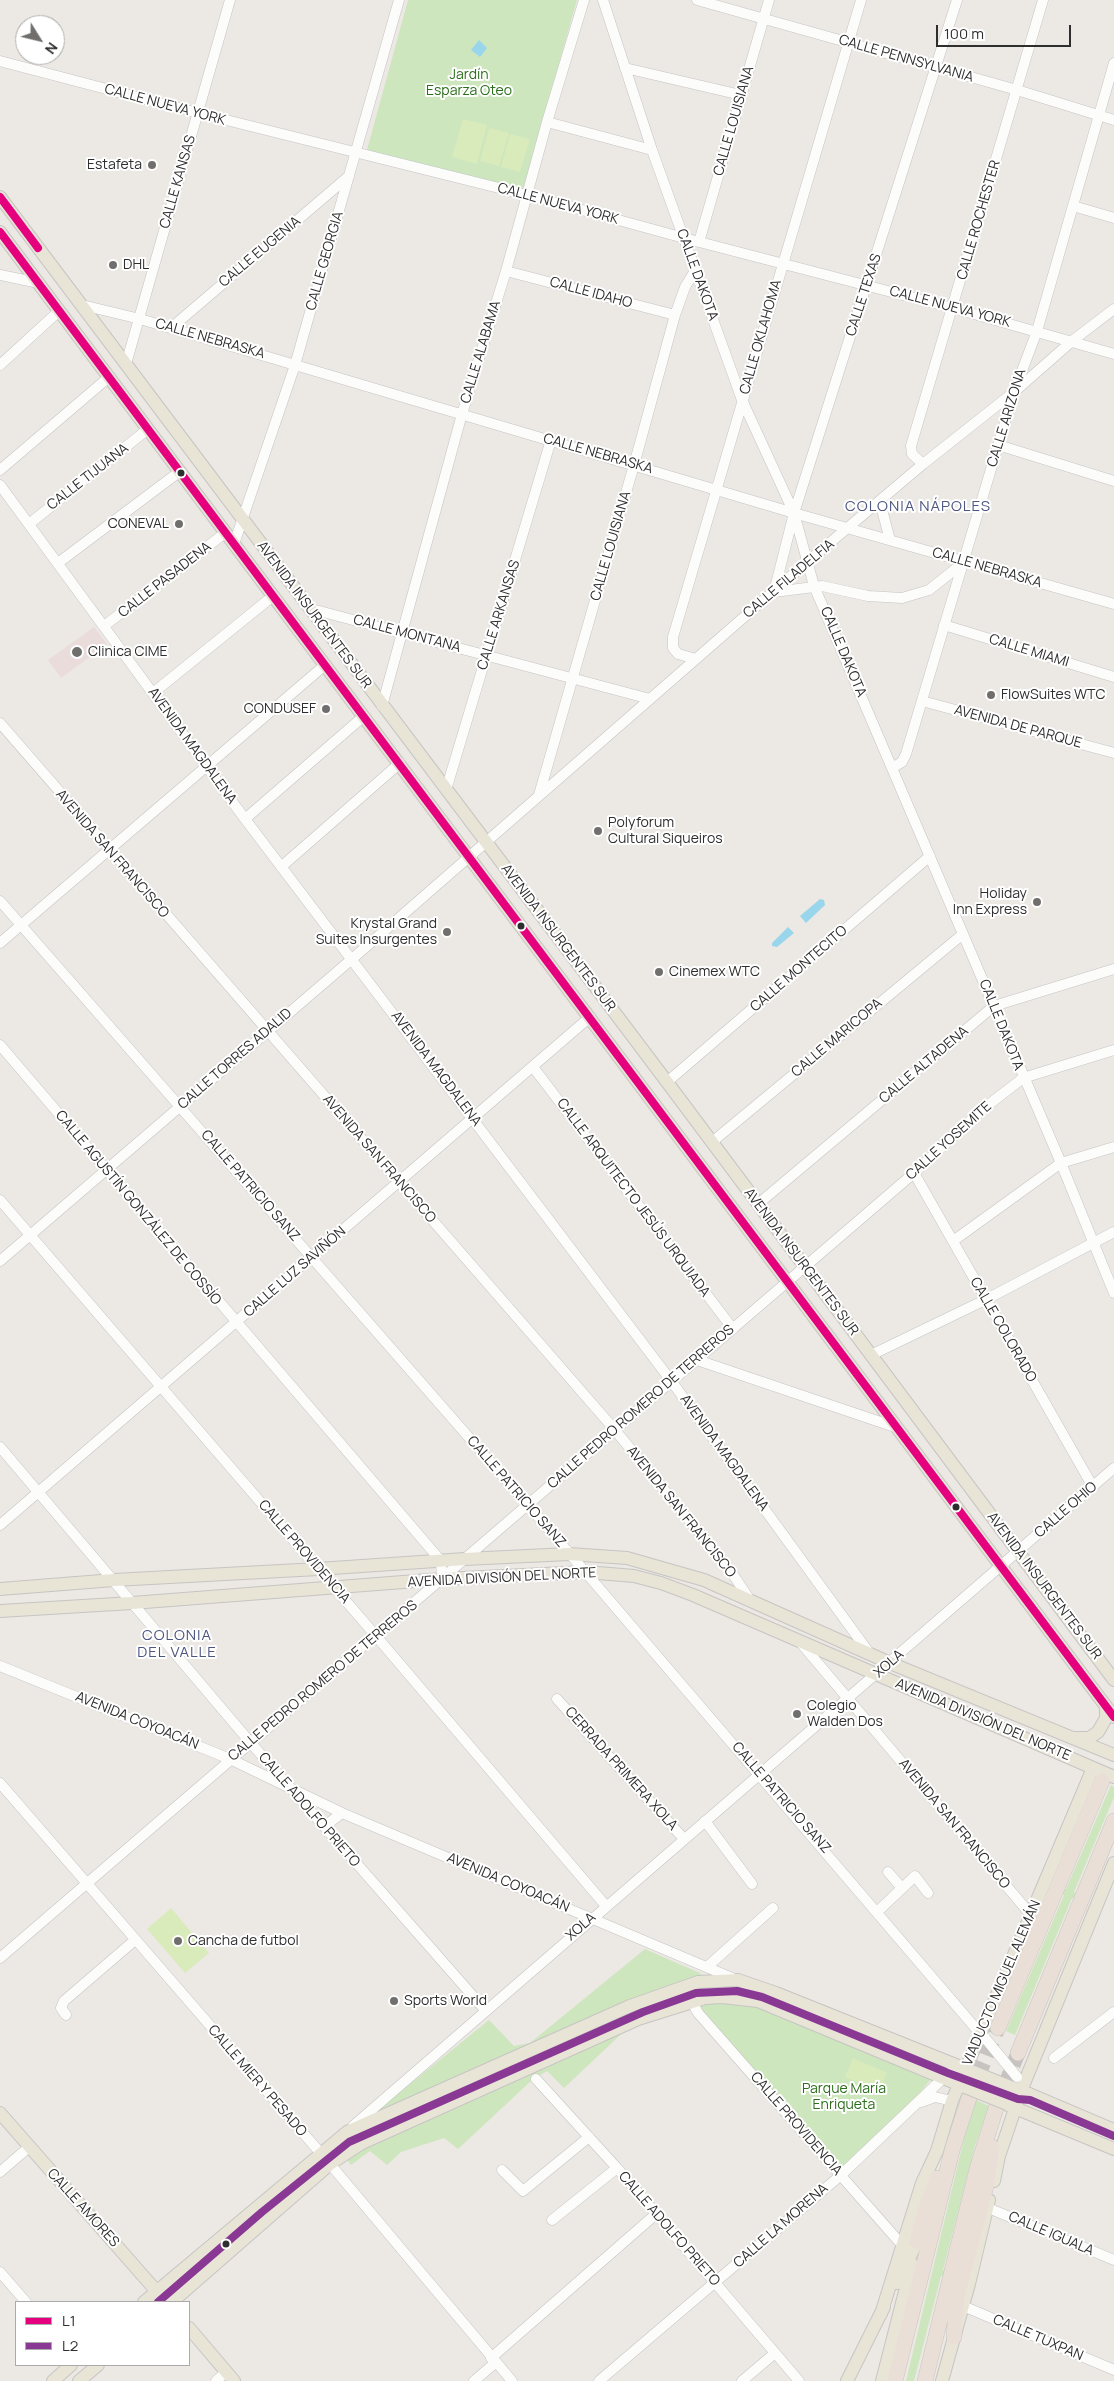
<!DOCTYPE html>
<meta charset="utf-8">
<style>
body{margin:0}
#map{position:relative;width:1114px;height:2381px;overflow:hidden;background:#ece8e4;font-family:Manrope,sans-serif}
canvas{display:block}
.legend{position:absolute;left:15px;top:2301px;width:175px;height:65px;box-sizing:border-box;background:#fff;border:1px solid #ababab;margin:0;padding:6px 9px;list-style:none;font-size:15px;color:#2e2e2e}
.legend li{display:flex;align-items:center;gap:10px;height:25px}
.legend b{width:25px;border:1px solid #ababab}
.north{position:absolute;left:15px;top:15px;width:50px;height:50px;box-sizing:border-box;background:#fff;border:1px solid #ababab;border-radius:50%;rotate:126deg;font-size:14px;font-weight:700;line-height:20px;text-align:center;color:#2e2e2e}
.north::after{content:'';display:block;margin:auto;width:18px;height:22px;background:#706f6e;clip-path:polygon(50% 0,100% 100%,50% 72%,0 100%)}
.scale{position:absolute;left:936px;top:25px;width:135px;height:22px;box-sizing:border-box;border:2px solid #2e2e2e;border-top:0;padding-left:6px;font-size:15px;line-height:18px;white-space:nowrap;color:#2e2e2e;-webkit-text-stroke:4px #fff;paint-order:stroke}
</style>
<div id="map">
<canvas width="1114" height="2381"></canvas>
<ul class="legend">
<li><b style="height:6px;background:#e5007d"></b>L1</li>
<li><b style="height:6px;background:#893894"></b>L2</li>
</ul>
<div class="north">N</div>
<div class="scale">100 m</div>
</div>
<script>
const ctx = document.querySelector('canvas').getContext('2d');
ctx.lineJoin = 'round';
function paint(path, color) {
  ctx.fillStyle = color;
  ctx.fill(path, 'evenodd');
}
function poly(rows) {
  const path = new Path2D();
  for (const r of rows) {
    path.moveTo(r[0], r[1]);
    for (let i = 2; i < r.length; i += 2) path.lineTo(r[i], r[i + 1]);
  }
  return path;
}
function stroke(path, color, width, dash) {
  ctx.strokeStyle = color;
  ctx.lineWidth = width;
  ctx.lineCap = dash ? 'butt' : 'round';
  ctx.setLineDash(dash || []);
  ctx.stroke(path);
}
function write(font, color, halo, rows, align = 'center') {
  ctx.font = font + ' Manrope,sans-serif';
  ctx.lineWidth = 4;
  ctx.setLineDash([]);
  ctx.textBaseline = 'middle';
  ctx.strokeStyle = halo;
  ctx.fillStyle = color;
  for (const [text, x, y, turn = 0] of rows) {
    ctx.save();
    ctx.translate(x, y);
    ctx.rotate((+turn || 0) * Math.PI / 180);
    ctx.textAlign = isNaN(turn) ? turn : align;
    if (halo) ctx.strokeText(text, 0, 0);
    ctx.fillText(text, 0, 0);
    ctx.restore();
  }
}
paint(poly([
 [94,627,107,644,61,678,48,660]
]), '#e9dcdb');
paint(poly([
 [408,0,577,0,522,194,367,150],
 [1111,1785,1114,1787,1114,1797,1074,1892,1076,1894,1074,1898,1072,1898,1015,2035,1006,2031,1064,1895,1062,1893,1064,1889,1066,1889],
 [645,1949,702,1974,513,2053,368,2118,489,2020,514,2046,530,2043],
 [716,2002,767,2008,931,2079,915,2099,841,2172,697,2005],
 [634,2022,564,2088,547,2071,531,2081,458,2149,444,2138,401,2152,387,2165,370,2151,351,2165,345,2157],
 [976,2100,989,2106,975,2146,943,2270,944,2271,943,2276,941,2276,914,2381,906,2381,967,2126]
]), '#cee6be');
paint(poly([
 [463,119,487,125,477,164,452,157],
 [489,128,509,133,499,166,480,161],
 [510,134,530,139,520,172,501,167],
 [171,1908,209,1953,185,1973,147,1929],
 [853,2058,887,2073,879,2091,845,2077]
]), '#d9eabb');
paint(poly([
 [479,40,487,48,480,57,471,50],
 [820,899,824,900,825,905,806,923,800,916],
 [788,927,794,933,777,947,772,946,772,943]
]), '#99d6ec');
stroke(poly([
 [1102,1781,1114,1750],
 [969,2098,998,2028],
 [996,2108,1018,2053]
]), '#c6c3c0', 15, [15, 8]);
const minor = poly([
 [603,0,652,150,742,400,794,513,814,586,1061,1163,1114,1293],
 [697,0,1017,90,1114,120],
 [0,61,198,113,527,195,684,238,953,308,1114,354],
 [625,68,741,95],
 [547,122,652,150],
 [1073,206,1114,218],
 [699,242,769,0],
 [506,271,675,315],
 [0,275,39,283],
 [82,305,140,319,794,513,1114,604],
 [171,328,349,176],
 [126,364,230,0],
 [0,365,59,311],
 [998,445,1114,481],
 [923,464,912,454,911,446,1043,0],
 [0,470,109,377],
 [0,485,245,819,672,1382,870,1654],
 [880,502,890,540],
 [29,524,148,429],
 [234,544,295,365,399,0],
 [58,563,179,472],
 [774,592,794,513,957,0],
 [774,592,822,586,868,596,902,598,929,590,963,563],
 [308,608,650,699],
 [944,625,1114,677],
 [104,626,225,533],
 [696,659,678,654,673,648,673,637,861,0],
 [153,693,273,596],
 [922,701,1114,753],
 [382,706,462,414,506,271,547,122,584,0],
 [0,723,615,1430,730,1570,750,1600],
 [892,768,902,762,906,754,1014,392,1037,331,1114,63],
 [446,790,551,440],
 [539,795,634,465,675,315,685,287,696,269],
 [245,819,364,716],
 [281,867,400,763],
 [0,901,528,1505,984,2038],
 [0,943,325,665],
 [0,1045,441,1561,442,1579],
 [533,1067,733,1329],
 [667,1082,930,856],
 [712,1142,963,934],
 [914,1173,1093,1487],
 [0,1200,376,1636,606,1906],
 [758,1204,994,1006,1114,969],
 [953,1241,1061,1163,1114,1147],
 [0,1261,352,959,806,563,923,464,1014,392,1072,341,1114,309],
 [871,1355,985,1300,1114,1232],
 [697,1360,898,1428],
 [0,1447,250,1742,486,2011],
 [0,1525,590,1017],
 [800,1642,1031,1915],
 [0,1666,230,1759,342,1813,737,1980],
 [557,1699,684,1839],
 [0,1783,330,2164,512,2381],
 [705,1821,752,1884],
 [328,1832,330,1822,342,1813],
 [888,1872,902,1888],
 [878,1911,915,1876,928,1893],
 [0,1958,914,1173,983,1109,1023,1078,1114,1050],
 [708,1966,773,1908],
 [692,2002,698,2013,902,2245],
 [66,2015,61,2008,64,2001,135,1940],
 [1054,2058,1114,2012],
 [536,2079,617,2168,799,2381],
 [921,2102,935,2097,952,2101],
 [353,2126,1114,1468],
 [502,2170,523,2191,589,2137],
 [0,2172,29,2147],
 [988,2208,1114,2260],
 [552,2220,617,2168],
 [0,2272,26,2302],
 [963,2306,1114,2370],
 [491,2358,656,2214],
 [216,2381,226,2372],
 [474,2381,495,2363],
 [599,2381,841,2175,957,2065],
 [742,2381,775,2353]
]);
const major = poly([
 [0,197,667,1082,1114,1680],
 [0,232,1114,1717],
 [0,1589,114,1580,318,1569,465,1559,569,1554,627,1558,704,1580,890,1663,1114,1755],
 [0,1611,132,1603,442,1579,586,1572,634,1576,661,1583,693,1595,1114,1777],
 [1075,1738,1089,1738,1098,1732,1106,1718,1106,1707],
 [1015,2088,1114,2130],
 [1008,2105,1114,2149],
 [0,2113,166,2302],
 [994,2181,999,2156,1021,2091,1114,1863],
 [897,2283,917,2242],
 [144,2302,347,2132,630,2006,698,1982,738,1980,776,1993,971,2071],
 [172,2302,330,2164,362,2143,638,2019,705,1998,722,1997,758,2001,965,2087],
 [881,2314,922,2183,937,2151,952,2101,1093,1768],
 [189,2328,234,2381],
 [53,2381,71,2365],
 [79,2381,98,2365],
 [847,2381,884,2307],
 [882,2381,912,2264],
 [942,2381,969,2284,989,2200]
]);
const highway = poly([
 [998,2028,1102,1781],
 [1018,2053,1114,1821],
 [917,2242,927,2205,937,2178],
 [954,2337,957,2296,987,2182,992,2147],
 [895,2381,953,2147,969,2098],
 [925,2381,977,2169,996,2108]
]);
stroke(minor, '#c5c4c5', 11);
stroke(major, '#c6c5c4', 14);
stroke(highway, '#c6c5c4', 16);
stroke(minor, '#fcfcfb', 10);
stroke(major, '#e8e4d6', 12);
stroke(highway, '#eadfd6', 15);
const minorBridge = poly([
 [985,2038,1017,2077]
]);
const majorBridge = poly([
 [971,2071,1013,2088],
 [965,2087,1007,2104]
]);
stroke(minorBridge, '#c5c4c5', 11, []);
stroke(majorBridge, '#c6c5c4', 14, []);
stroke(minorBridge, '#fcfcfb', 10);
stroke(majorBridge, '#e8e4d6', 12);
stroke(poly([
 [0,197,38,248],
 [0,232,1114,1717]
]), '#e5007d', 8);
stroke(poly([
 [158,2302,262,2212,349,2142,643,2012,696,1993,737,1991,762,1997,948,2073,1018,2099,1030,2100,1114,2136]
]), '#893894', 8);
for (const [x, y, r, color] of [
 [152,165,5,"#706f6e"],
 [113,265,5,"#706f6e"],
 [181,473,4.5,"#2e2e2e"],
 [179,524,5,"#706f6e"],
 [77,652,6,"#706f6e"],
 [991,695,5,"#706f6e"],
 [326,709,5,"#706f6e"],
 [598,831,5,"#706f6e"],
 [1037,902,5,"#706f6e"],
 [521,926,4.5,"#2e2e2e"],
 [447,932,5,"#706f6e"],
 [659,972,5,"#706f6e"],
 [956,1507,4.5,"#2e2e2e"],
 [797,1714,5,"#706f6e"],
 [178,1941,5,"#706f6e"],
 [394,2001,5,"#706f6e"],
 [226,2244,4.5,"#2e2e2e"]
]) {
  const dot = new Path2D();
  dot.arc(x, y, r, 0, 2 * Math.PI);
  ctx.fillStyle = color;
  ctx.fill(dot);
  stroke(dot, '#fff', 2);
}
write('14px', '#2e2e2e', '#fff', [
 ["CALLE PENNSYLVANIA",906,59,16],
 ["CALLE NUEVA YORK",165,105,15],
 ["CALLE LOUISIANA",734,121,-74],
 ["CALLE KANSAS",178,182,-74],
 ["CALLE NUEVA YORK",558,204,15],
 ["CALLE ROCHESTER",979,220,-74],
 ["CALLE EUGENIA",260,252,-40],
 ["CALLE GEORGIA",325,261,-74],
 ["CALLE DAKOTA",697,275,70],
 ["CALLE IDAHO",591,293,15],
 ["CALLE TEXAS",864,295,-72],
 ["CALLE NUEVA YORK",950,307,15],
 ["CALLE OKLAHOMA",761,337,-74],
 ["CALLE NEBRASKA",210,339,16],
 ["CALLE ALABAMA",481,352,-73],
 ["CALLE ARIZONA",1007,418,-73],
 ["CALLE NEBRASKA",598,454,16],
 ["CALLE TIJUANA",88,477,-38],
 ["CALLE LOUISIANA",611,546,-74],
 ["CALLE NEBRASKA",987,568,16],
 ["CALLE FILADELFIA",789,579,-40],
 ["CALLE PASADENA",165,580,-38],
 ["AVENIDA INSURGENTES SUR",314,615,53],
 ["CALLE ARKANSAS",499,615,-73],
 ["CALLE MONTANA",407,634,15],
 ["CALLE MIAMI",1029,651,17],
 ["CALLE DAKOTA",843,652,67],
 ["AVENIDA DE PARQUE",1018,727,15],
 ["AVENIDA MAGDALENA",192,746,54],
 ["AVENIDA SAN FRANCISCO",112,854,49],
 ["AVENIDA INSURGENTES SUR",558,938,53],
 ["CALLE MONTECITO",799,969,-41],
 ["CALLE DAKOTA",1001,1025,68],
 ["CALLE MARICOPA",837,1038,-40],
 ["CALLE TORRES ADALID",235,1059,-41],
 ["CALLE ALTADENA",924,1065,-40],
 ["AVENIDA MAGDALENA",436,1069,53],
 ["CALLE YOSEMITE",949,1141,-42],
 ["AVENIDA SAN FRANCISCO",379,1159,49],
 ["CALLE PATRICIO SANZ",250,1186,49],
 ["CALLE ARQUITECTO JESÚS URQUIADA",633,1198,53],
 ["CALLE AGUSTÍN GONZÁLEZ DE COSSÍO",138,1208,50],
 ["AVENIDA INSURGENTES SUR",801,1262,53],
 ["CALLE LUZ SAVIÑÓN",295,1272,-41],
 ["CALLE COLORADO",1003,1330,60],
 ["CALLE PEDRO ROMERO DE TERREROS",641,1407,-41],
 ["AVENIDA MAGDALENA",724,1453,54],
 ["CALLE PATRICIO SANZ",516,1492,49],
 ["CALLE OHIO",1066,1510,-41],
 ["AVENIDA SAN FRANCISCO",681,1512,51],
 ["CALLE PROVIDENCIA",304,1552,49],
 ["AVENIDA DIVISIÓN DEL NORTE",502,1578,-3],
 ["AVENIDA INSURGENTES SUR",1044,1586,53],
 ["XOLA",889,1664,-41],
 ["CALLE PEDRO ROMERO DE TERREROS",323,1681,-40],
 ["AVENIDA DIVISIÓN DEL NORTE",983,1720,23],
 ["AVENIDA COYOACÁN",137,1721,22],
 ["CERRADA PRIMERA XOLA",621,1769,48],
 ["CALLE PATRICIO SANZ",781,1798,49],
 ["CALLE ADOLFO PRIETO",309,1810,49],
 ["AVENIDA SAN FRANCISCO",954,1824,50],
 ["AVENIDA COYOACÁN",508,1883,23],
 ["XOLA",581,1927,-41],
 ["VIADUCTO MIGUEL ALEMÁN",1002,1983,-67],
 ["CALLE MIER Y PESADO",257,2081,49],
 ["CALLE PROVIDENCIA",796,2124,49],
 ["CALLE AMORES",83,2208,48],
 ["CALLE LA MORENA",781,2226,-41],
 ["CALLE ADOLFO PRIETO",669,2229,49],
 ["CALLE IGUALA",1051,2234,23],
 ["CALLE TUXPAN",1038,2338,23]
]);
write('14px', '#2c6e1b', '#fff', [
 ["Jardín",469,75],
 ["Esparza Oteo",469,91],
 ["Parque María",844,2089],
 ["Enriqueta",844,2105]
]);
write('14px', '#2e2e2e', '#fff', [
 ["Estafeta",142,165,"right"],
 ["DHL",123,265],
 ["CONEVAL",169,524,"right"],
 ["Clinica CIME",88,652],
 ["FlowSuites WTC",1001,695],
 ["CONDUSEF",316,709,"right"],
 ["Polyforum",608,823],
 ["Cultural Siqueiros",608,839],
 ["Holiday",1027,894,"right"],
 ["Inn Express",1027,910,"right"],
 ["Krystal Grand",437,924,"right"],
 ["Suites Insurgentes",437,940,"right"],
 ["Cinemex WTC",669,972],
 ["Colegio",807,1706],
 ["Walden Dos",807,1722],
 ["Cancha de futbol",188,1941],
 ["Sports World",404,2001]
], 'left');
ctx.letterSpacing = '1px';
write('15px', '#4d5680', '#fff', [
 ["COLONIA NÁPOLES",918,507],
 ["COLONIA",177,1636],
 ["DEL VALLE",177,1653]
]);
ctx.letterSpacing = '0px';
</script>
